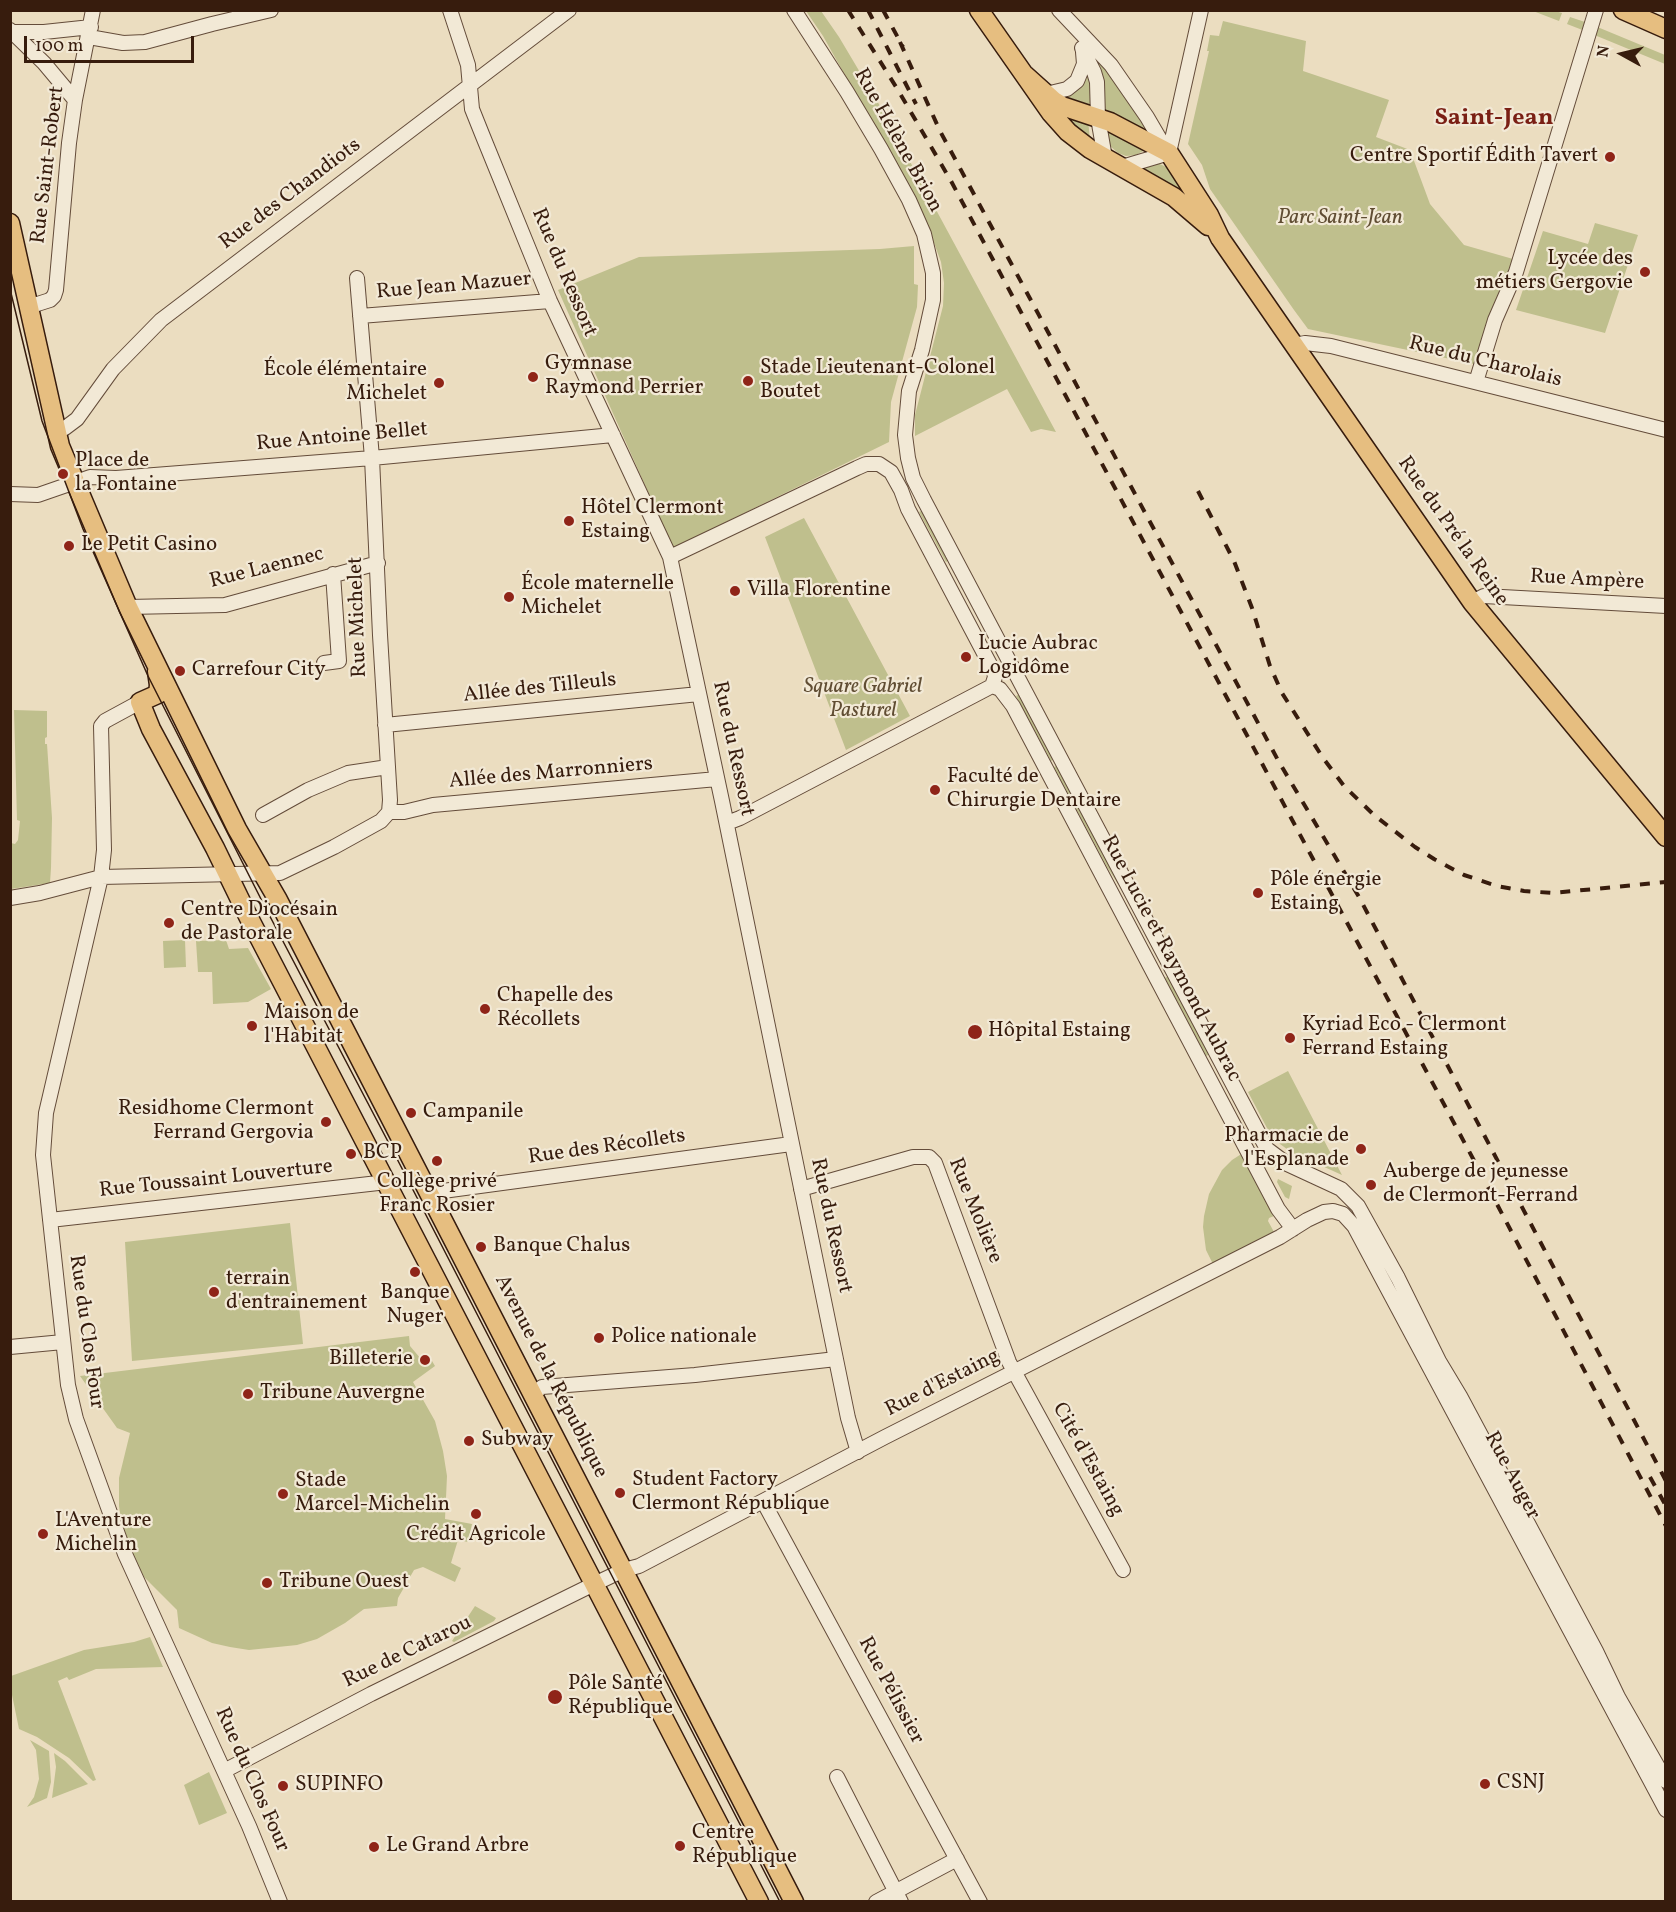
<!DOCTYPE html>
<meta charset="utf-8">
<style>
body{margin:0}
#map{position:relative;width:1676px;height:1912px;overflow:hidden;background:#ebddc0;font-family:Vollkorn,serif}
canvas{display:block}
.frame{position:absolute;inset:0;border:12px solid #371c0d;pointer-events:none}
.north{position:absolute;left:1592px;top:24px;width:60px;height:60px;-webkit-text-stroke:4px #f2e9d6;paint-order:stroke;rotate:278deg;font-size:16px;font-weight:700;line-height:24px;text-align:center;color:#371c0d}
.north::after{content:'';display:block;margin:auto;width:21px;height:27px;background:#371c0d;clip-path:polygon(50% 0,100% 100%,50% 72%,0 100%)}
.scale{position:absolute;left:24px;top:36px;width:170px;height:27px;box-sizing:border-box;border:3px solid #371c0d;border-top:0;padding-left:8px;font-size:18px;line-height:21px;white-space:nowrap;color:#371c0d;-webkit-text-stroke:4px #f2e9d6;paint-order:stroke}
</style>
<div id="map">
<canvas width="1676" height="1912"></canvas>
<div class="frame"></div>
<div class="north">N</div>
<div class="scale">100 m</div>
</div>
<script>
const ctx = document.querySelector('canvas').getContext('2d');
ctx.lineJoin = 'round';
function paint(path, color) {
  ctx.fillStyle = color;
  ctx.fill(path, 'evenodd');
}
function poly(rows) {
  const path = new Path2D();
  for (const r of rows) {
    path.moveTo(r[0], r[1]);
    for (let i = 2; i < r.length; i += 2) path.lineTo(r[i], r[i + 1]);
  }
  return path;
}
function stroke(path, color, width, dash) {
  ctx.strokeStyle = color;
  ctx.lineWidth = width;
  ctx.lineCap = dash ? 'butt' : 'round';
  ctx.setLineDash(dash || []);
  ctx.stroke(path);
}
function write(font, color, halo, rows, align = 'center') {
  ctx.font = font + ' Vollkorn,serif';
  ctx.lineWidth = 4.5;
  ctx.setLineDash([]);
  ctx.textBaseline = 'middle';
  ctx.strokeStyle = halo;
  ctx.fillStyle = color;
  for (const [text, x, y, turn = 0] of rows) {
    ctx.save();
    ctx.translate(x, y);
    ctx.rotate((+turn || 0) * Math.PI / 180);
    ctx.textAlign = isNaN(turn) ? turn : align;
    if (halo) ctx.strokeText(text, 0, 0);
    ctx.fillText(text, 0, 0);
    ctx.restore();
  }
}
paint(poly([
 [806,11,821,11,839,37,880,106,1056,432,1041,429,1031,432,1007,389,915,436,915,415,943,306,944,283,941,262,925,218,823,36],
 [1533,11,1555,11,1562,13,1559,21],
 [1570,17,1588,23,1585,31,1567,24],
 [1223,21,1306,41,1303,71,1389,100,1376,137,1410,150,1430,204,1464,245,1513,259,1490,315,1474,364,1308,329,1294,310,1210,189,1202,165,1188,144,1209,51,1207,51,1210,35,1219,36],
 [1595,26,1665,55,1665,64,1592,34],
 [1090,51,1111,71,1150,129,1150,136,1104,116],
 [1090,74,1094,106,1067,97,1082,85],
 [1057,111,1088,119,1090,141],
 [1104,126,1147,149,1136,155,1126,156,1118,153,1109,145],
 [1152,163,1160,164,1168,168,1179,179,1189,196,1184,200,1137,169],
 [1595,223,1638,235,1605,333,1516,310,1543,231,1588,244],
 [914,246,914,284,918,285,917,307,891,402,889,442,673,548,558,290,639,257,880,249],
 [923,510,949,560,946,562,919,512],
 [804,518,910,716,846,750,765,537],
 [1020,694,1054,759,1051,761,1016,696],
 [14,710,47,711,47,737,45,738,45,744,47,744,52,818,51,868,50,883,11,889,11,843,15,844,18,840,20,821,17,820],
 [1058,765,1120,883,1118,884,1107,867,1054,767],
 [185,940,186,967,164,968,163,941],
 [226,940,229,949,248,948,271,989,248,1002,213,1004,212,972,198,972,196,941],
 [1168,976,1210,1054,1206,1056,1165,978],
 [1288,1071,1342,1175,1291,1152,1280,1144,1267,1128,1248,1092],
 [1246,1151,1274,1216,1269,1218,1268,1221,1274,1232,1213,1264,1206,1250,1203,1227,1204,1216,1209,1194,1222,1170,1232,1160],
 [1278,1179,1292,1186,1289,1199,1285,1197,1277,1182],
 [290,1223,303,1344,132,1361,125,1242],
 [409,1336,410,1346,426,1365,432,1361,435,1366,413,1382,435,1421,443,1451,447,1476,445,1519,472,1524,468,1542,458,1540,451,1563,461,1568,455,1582,423,1567,414,1570,398,1598,397,1606,364,1609,345,1623,317,1639,297,1645,249,1650,230,1647,212,1643,179,1628,177,1610,144,1577,133,1557,122,1527,119,1506,119,1478,130,1433,117,1428,80,1376],
 [475,1606,496,1618,494,1621,454,1642,452,1641],
 [150,1637,163,1667,96,1669,69,1680,67,1677,58,1681,96,1780,93,1781,69,1758,37,1737,19,1729,11,1690,11,1676,84,1650,134,1642],
 [30,1740,49,1751,51,1782,47,1798,27,1807,34,1797,39,1779,36,1750],
 [54,1753,65,1761,88,1784,52,1798,56,1767],
 [209,1772,227,1813,199,1825,184,1785]
]), '#bfbf8d');
const minor = poly([
 [450,10,468,65,472,109,482,134,550,301,670,557,722,801,848,1418,858,1452],
 [794,10,847,92,881,149,909,200,924,234,933,273,933,300,922,350,909,391,905,435,908,458,913,478,924,500,1267,1149,1287,1164,1341,1189,1358,1206,1398,1278,1439,1361,1460,1396,1596,1651,1618,1697,1666,1781],
 [1059,10,1111,65,1147,117,1168,153],
 [10,30,44,63,75,100],
 [10,32,44,32,91,27],
 [89,37,123,43,145,42,212,24,271,10],
 [1082,48,1094,72,1097,82,1098,118,1105,158],
 [1046,94,1067,89,1077,81,1084,64,1083,52],
 [1169,153,1201,10],
 [1122,167,1169,153],
 [28,307,50,300,54,296,56,290,69,143,75,100,93,10],
 [360,316,550,301],
 [1294,345,1305,343,1331,346,1666,430],
 [1476,382,1495,320,1516,272,1596,10],
 [56,431,65,428,77,419,113,369,161,320,569,10],
 [10,494,38,495,90,477,116,478,372,458,613,435],
 [670,557,857,468,866,464,879,464,891,472,901,490,908,509,994,672,995,677,992,686],
 [1472,602,1484,596,1666,606],
 [128,607,225,605,378,563],
 [324,663,339,661,333,574],
 [992,686,1000,689,1013,706,1278,1209,1293,1229],
 [140,702,105,721,101,726,104,850,101,877,46,1113,43,1155,68,1385,76,1419,125,1554,249,1826,280,1902],
 [385,725,699,694],
 [389,812,404,812,433,805,717,779],
 [263,815,308,790,348,773,388,767],
 [727,823,740,818,992,686],
 [10,898,40,893,101,877,280,873,334,847,381,821,389,812,390,800,380,635,372,458,357,278],
 [801,1189,913,1157,929,1157,935,1163,1009,1362,1123,1570],
 [428,1193,791,1144],
 [50,1220,387,1182],
 [10,1347,63,1342],
 [533,1394,542,1387,695,1375,836,1359],
 [763,1501,980,1902],
 [224,1771,371,1694,590,1586,624,1570,639,1566,885,1437,1280,1237,1307,1220,1324,1212,1333,1211,1343,1214,1354,1226,1666,1810],
 [837,1777,901,1902],
 [876,1902,957,1859]
]);
const major = poly([
 [979,10,1051,113,1068,132,1090,149,1174,197,1208,226],
 [1623,10,1666,29],
 [1025,75,1054,101,1062,106,1110,122,1169,153,1209,215,1220,238,1472,602,1666,837],
 [10,223,60,446,128,607,237,829,278,900,794,1902],
 [157,671,159,685,158,694,140,702,151,729,215,848,248,916,759,1902]
]);
stroke(minor, '#644c3a', 16);
stroke(major, '#371c0d', 21);
stroke(minor, '#f2e9d6', 14);
stroke(major, '#e6be80', 18);
stroke(poly([
 [10,289,42,421,83,529,148,676,265,907,394,1153,780,1902]
]), '#371c0d', 1.5);
stroke(poly([
 [848,10,898,90,951,181,1478,1168,1666,1526],
 [868,10,916,104],
 [883,10,903,47],
 [900,42,940,131,1279,762,1359,897,1666,1481],
 [1198,491,1234,561,1252,608,1270,666,1282,693,1323,758,1344,786,1374,815,1415,847,1434,859,1464,875,1497,886,1524,891,1553,893,1666,882],
 [1650,1477,1666,1506]
]), '#371c0d', 4, [10, 10]);
for (const [x, y, r, color] of [
 [1610,157,6,"#8f2418"],
 [1645,272,6,"#8f2418"],
 [533,377,6,"#8f2418"],
 [748,381,6,"#8f2418"],
 [439,383,6,"#8f2418"],
 [63,474,6,"#8f2418"],
 [569,521,6,"#8f2418"],
 [69,546,6,"#8f2418"],
 [735,591,6,"#8f2418"],
 [509,597,6,"#8f2418"],
 [966,657,6,"#8f2418"],
 [180,671,6,"#8f2418"],
 [935,790,6,"#8f2418"],
 [1258,893,6,"#8f2418"],
 [169,923,6,"#8f2418"],
 [485,1009,6,"#8f2418"],
 [252,1026,6,"#8f2418"],
 [975,1032,8,"#8f2418"],
 [1290,1038,6,"#8f2418"],
 [411,1113,6,"#8f2418"],
 [326,1122,6,"#8f2418"],
 [1361,1149,6,"#8f2418"],
 [351,1154,6,"#8f2418"],
 [437,1161,6,"#8f2418"],
 [1371,1185,6,"#8f2418"],
 [481,1247,6,"#8f2418"],
 [415,1272,6,"#8f2418"],
 [214,1292,6,"#8f2418"],
 [599,1338,6,"#8f2418"],
 [425,1360,6,"#8f2418"],
 [248,1394,6,"#8f2418"],
 [469,1441,6,"#8f2418"],
 [620,1493,6,"#8f2418"],
 [283,1494,6,"#8f2418"],
 [476,1514,6,"#8f2418"],
 [43,1534,6,"#8f2418"],
 [267,1583,6,"#8f2418"],
 [555,1697,8,"#8f2418"],
 [1485,1784,6,"#8f2418"],
 [283,1786,6,"#8f2418"],
 [680,1846,6,"#8f2418"],
 [374,1847,6,"#8f2418"]
]) {
  const dot = new Path2D();
  dot.arc(x, y, r, 0, 2 * Math.PI);
  ctx.fillStyle = color;
  ctx.fill(dot);
  stroke(dot, '#f2e9d6', 2);
}
write('21px', '#371c0d', '#f2e9d6', [
 ["Rue Hélène Brion",897,141,61],
 ["Rue Saint-Robert",49,165,-83],
 ["Rue des Chandiots",291,195,-37],
 ["Rue du Ressort",563,273,67],
 ["Rue Jean Mazuer",454,287,-5],
 ["Rue du Charolais",1485,363,14],
 ["Rue Antoine Bellet",342,438,-5],
 ["Rue du Pré la Reine",1452,532,55],
 ["Rue Laennec",267,569,-14],
 ["Rue Ampère",1587,581,3],
 ["Rue Michelet",359,617,-92],
 ["Allée des Tilleuls",540,689,-6],
 ["Rue du Ressort",732,749,78],
 ["Allée des Marronniers",551,774,-5],
 ["Rue Lucie et Raymond Aubrac",1170,959,62],
 ["Rue des Récollets",607,1148,-8],
 ["Rue Toussaint Louverture",216,1180,-6],
 ["Rue Molière",974,1211,68],
 ["Rue du Ressort",830,1226,78],
 ["Rue du Clos Four",85,1332,82],
 ["Avenue de la République",550,1377,63],
 ["Rue d'Estaing",943,1384,-27],
 ["Cité d'Estaing",1087,1460,61],
 ["Rue Auger",1511,1476,62],
 ["Rue de Catarou",408,1653,-26],
 ["Rue Pélissier",890,1691,62],
 ["Rue du Clos Four",251,1780,66]
]);
write('21px', '#371c0d', '#f2e9d6', [
 ["Centre Sportif Édith Tavert",1598,157,"right"],
 ["Lycée des",1633,260,"right"],
 ["métiers Gergovie",1633,284,"right"],
 ["Gymnase",545,365],
 ["Raymond Perrier",545,389],
 ["Stade Lieutenant-Colonel",760,369],
 ["Boutet",760,393],
 ["École élémentaire",427,371,"right"],
 ["Michelet",427,395,"right"],
 ["Place de",75,462],
 ["la Fontaine",75,486],
 ["Hôtel Clermont",581,509],
 ["Estaing",581,533],
 ["Le Petit Casino",81,546],
 ["École maternelle",521,585],
 ["Michelet",521,609],
 ["Villa Florentine",747,591],
 ["Lucie Aubrac",978,645],
 ["Logidôme",978,669],
 ["Carrefour City",192,671],
 ["Faculté de",947,778],
 ["Chirurgie Dentaire",947,802],
 ["Pôle énergie",1270,881],
 ["Estaing",1270,905],
 ["Centre Diocésain",181,911],
 ["de Pastorale",181,935],
 ["Chapelle des",497,997],
 ["Récollets",497,1021],
 ["Maison de",264,1014],
 ["l'Habitat",264,1038],
 ["Kyriad Eco - Clermont",1302,1026],
 ["Ferrand Estaing",1302,1050],
 ["Hôpital Estaing",988,1032],
 ["Residhome Clermont",314,1110,"right"],
 ["Ferrand Gergovia",314,1134,"right"],
 ["Campanile",423,1113],
 ["Pharmacie de",1349,1137,"right"],
 ["l'Esplanade",1349,1161,"right"],
 ["BCP",363,1154],
 ["Auberge de jeunesse",1383,1173],
 ["de Clermont-Ferrand",1383,1197],
 ["Collège privé",437,1183,"center"],
 ["Franc Rosier",437,1207,"center"],
 ["Banque Chalus",493,1247],
 ["terrain",226,1280],
 ["d'entrainement",226,1304],
 ["Banque",415,1294,"center"],
 ["Nuger",415,1318,"center"],
 ["Police nationale",611,1338],
 ["Billeterie",413,1360,"right"],
 ["Tribune Auvergne",260,1394],
 ["Subway",481,1441],
 ["Student Factory",632,1481],
 ["Clermont République",632,1505],
 ["Stade",295,1482],
 ["Marcel-Michelin",295,1506],
 ["L'Aventure",55,1522],
 ["Michelin",55,1546],
 ["Crédit Agricole",476,1536,"center"],
 ["Tribune Ouest",279,1583],
 ["Pôle Santé",568,1685],
 ["République",568,1709],
 ["CSNJ",1497,1784],
 ["SUPINFO",295,1786],
 ["Centre",692,1834],
 ["République",692,1858],
 ["Le Grand Arbre",386,1847]
], 'left');
write('italic 21px', '#604d33', '#f2e9d6', [
 ["Parc Saint-Jean",1340,219],
 ["Square Gabriel",863,688],
 ["Pasturel",863,712]
]);
write('bold 24px', '#7a1f14', '#f2e9d6', [
 ["Saint-Jean",1494,120]
]);
</script>
